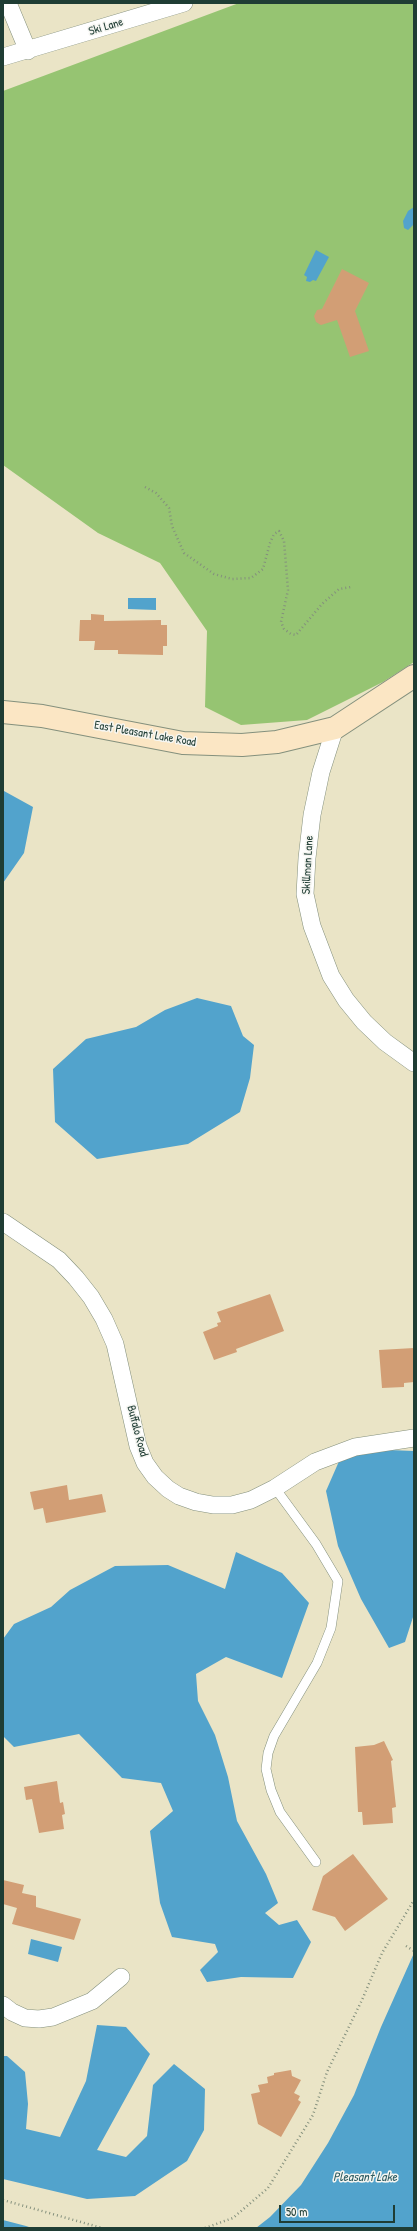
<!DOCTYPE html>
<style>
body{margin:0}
#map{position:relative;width:417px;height:2231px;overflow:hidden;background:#eae4c6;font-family:"Patrick Hand",sans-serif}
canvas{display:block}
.frame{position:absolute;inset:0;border:4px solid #1f3d34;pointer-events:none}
.scale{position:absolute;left:279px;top:2205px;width:116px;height:18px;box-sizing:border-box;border:2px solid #1f3d34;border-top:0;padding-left:5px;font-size:12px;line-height:14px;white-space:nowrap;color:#1f3d34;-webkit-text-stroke:3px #f6f6f2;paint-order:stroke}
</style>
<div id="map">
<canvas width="417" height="2231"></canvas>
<div class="frame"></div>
<div class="scale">50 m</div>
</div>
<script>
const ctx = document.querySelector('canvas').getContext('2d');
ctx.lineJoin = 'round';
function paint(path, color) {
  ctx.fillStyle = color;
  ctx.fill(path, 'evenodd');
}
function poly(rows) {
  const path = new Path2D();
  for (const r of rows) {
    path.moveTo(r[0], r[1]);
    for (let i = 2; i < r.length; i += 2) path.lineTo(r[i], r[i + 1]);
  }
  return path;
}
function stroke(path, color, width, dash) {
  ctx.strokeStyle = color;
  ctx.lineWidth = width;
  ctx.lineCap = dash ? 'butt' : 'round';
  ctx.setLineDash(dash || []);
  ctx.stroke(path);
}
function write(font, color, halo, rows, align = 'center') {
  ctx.font = font + ' "Patrick Hand",sans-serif';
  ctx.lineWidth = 3;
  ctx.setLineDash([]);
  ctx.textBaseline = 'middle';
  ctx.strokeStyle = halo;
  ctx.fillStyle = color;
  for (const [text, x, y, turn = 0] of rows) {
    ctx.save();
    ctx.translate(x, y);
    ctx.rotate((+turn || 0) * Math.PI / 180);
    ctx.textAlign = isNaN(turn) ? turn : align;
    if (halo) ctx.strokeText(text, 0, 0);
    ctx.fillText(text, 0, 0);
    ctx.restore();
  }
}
paint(poly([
 [239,3,414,3,414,662,383,682,307,720,241,725,205,707,207,631,160,563,98,533,3,465,3,91]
]), '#96c472');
paint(poly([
 [414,207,414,224,408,230,404,228,403,221,408,211],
 [316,250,329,257,316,281,313,280,310,282,306,281,307,277,304,275],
 [128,598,156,598,156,610,128,609],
 [4,791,33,807,24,853,3,883],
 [197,998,231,1006,243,1036,254,1045,250,1078,240,1112,188,1144,97,1159,55,1122,53,1069,86,1039,136,1027,165,1010],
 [364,1449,414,1451,414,1614,405,1642,389,1648,361,1599,338,1546,326,1491,340,1459],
 [236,1552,282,1573,309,1603,282,1678,226,1657,196,1674,198,1701,215,1735,228,1777,237,1821,266,1874,278,1903,265,1913,279,1925,297,1920,311,1942,293,1978,241,1977,207,1982,200,1970,218,1952,215,1944,172,1937,160,1903,150,1831,173,1811,161,1783,122,1778,79,1734,14,1747,3,1736,3,1639,14,1624,51,1607,70,1590,115,1566,168,1565,225,1589],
 [31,1939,62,1947,58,1962,28,1954],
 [414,1953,414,2228,256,2228,270,2217,301,2185,328,2143,354,2095,381,2027],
 [97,2025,126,2027,150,2054,97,2150,126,2157,147,2136,153,2085,174,2064,205,2089,204,2130,187,2161,135,2196,87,2199,3,2179,3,2056,7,2056,25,2072,28,2104,26,2129,60,2137,86,2081],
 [3,2220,26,2226,32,2228,3,2228]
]), '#52a3cc');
paint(poly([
 [342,269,369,283,355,311,369,351,350,357,337,320,321,325,316,322,314,316,317,310,322,309],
 [91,614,104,615,104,621,161,620,161,625,167,625,167,646,163,646,163,655,118,654,118,650,94,650,95,641,79,641,80,620,91,620],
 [270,1294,284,1331,236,1349,237,1352,214,1360,203,1332,218,1326,217,1323,221,1322,217,1312],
 [414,1348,414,1382,404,1383,404,1387,382,1388,379,1350],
 [67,1485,69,1500,102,1494,106,1512,46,1523,43,1508,34,1510,30,1492],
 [384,1741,393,1760,391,1761,396,1807,392,1808,393,1823,363,1825,362,1812,358,1812,355,1747,374,1745],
 [57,1781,60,1803,63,1802,65,1814,62,1815,64,1829,39,1833,32,1799,26,1800,24,1787],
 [353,1854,388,1899,345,1931,335,1917,312,1910,323,1876],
 [3,1880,24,1885,22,1893,36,1896,36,1907,81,1919,74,1940,12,1924,17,1908,3,1904],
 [291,2070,292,2076,301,2080,294,2093,300,2096,298,2100,301,2102,281,2137,258,2124,251,2094,260,2092,258,2085,268,2083,267,2077,274,2075,274,2073]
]), '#d29e75');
const lane = poly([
 [275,1488,316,1544,338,1581,331,1628,317,1663,274,1736,268,1753,266,1769,271,1790,280,1812,316,1862]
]);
const street = poly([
 [8,3,28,51],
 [3,57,184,3],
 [335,728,321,772,312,815,307,858,305,894,312,926,331,976,346,1000,364,1022,385,1042,414,1063],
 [3,1222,59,1260,76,1278,91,1297,104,1319,115,1344,138,1446,145,1463,155,1477,168,1489,179,1496,196,1502,213,1505,232,1505,251,1500,275,1488,315,1462,355,1447,414,1438],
 [3,2005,12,2012,25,2018,39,2019,53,2017,92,2001,121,1977]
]);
const secondary = poly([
 [3,712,42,716,183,743,242,745,277,742,335,728,414,676]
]);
stroke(lane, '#84907d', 10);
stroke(street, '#84907d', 18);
stroke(secondary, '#84907d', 24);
stroke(poly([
 [145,487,156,493,169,508,172,526,184,553,214,574,232,579,251,578,263,569,270,543,274,534,279,531,284,541,288,590,281,622,284,629,291,634,296,635,322,604,339,589,351,587],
 [406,1946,414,1951],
 [3,2200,102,2228],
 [205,2228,233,2218,268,2188,313,2115,327,2072,362,2000,382,1953,414,1900]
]), '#84907d', 2.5, [1, 3]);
stroke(lane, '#fff', 9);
stroke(street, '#fff', 17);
stroke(secondary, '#fbe6c4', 22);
write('12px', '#1f3d34', '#f6f6f2', [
 ["Ski Lane",106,27,-17],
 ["East Pleasant Lake Road",145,734,10],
 ["Skillman Lane",308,865,-87],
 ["Buffalo Road",137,1431,75]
]);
write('italic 13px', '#2e5c62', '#f6f6f2', [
 ["Pleasant Lake",365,2178]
]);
</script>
